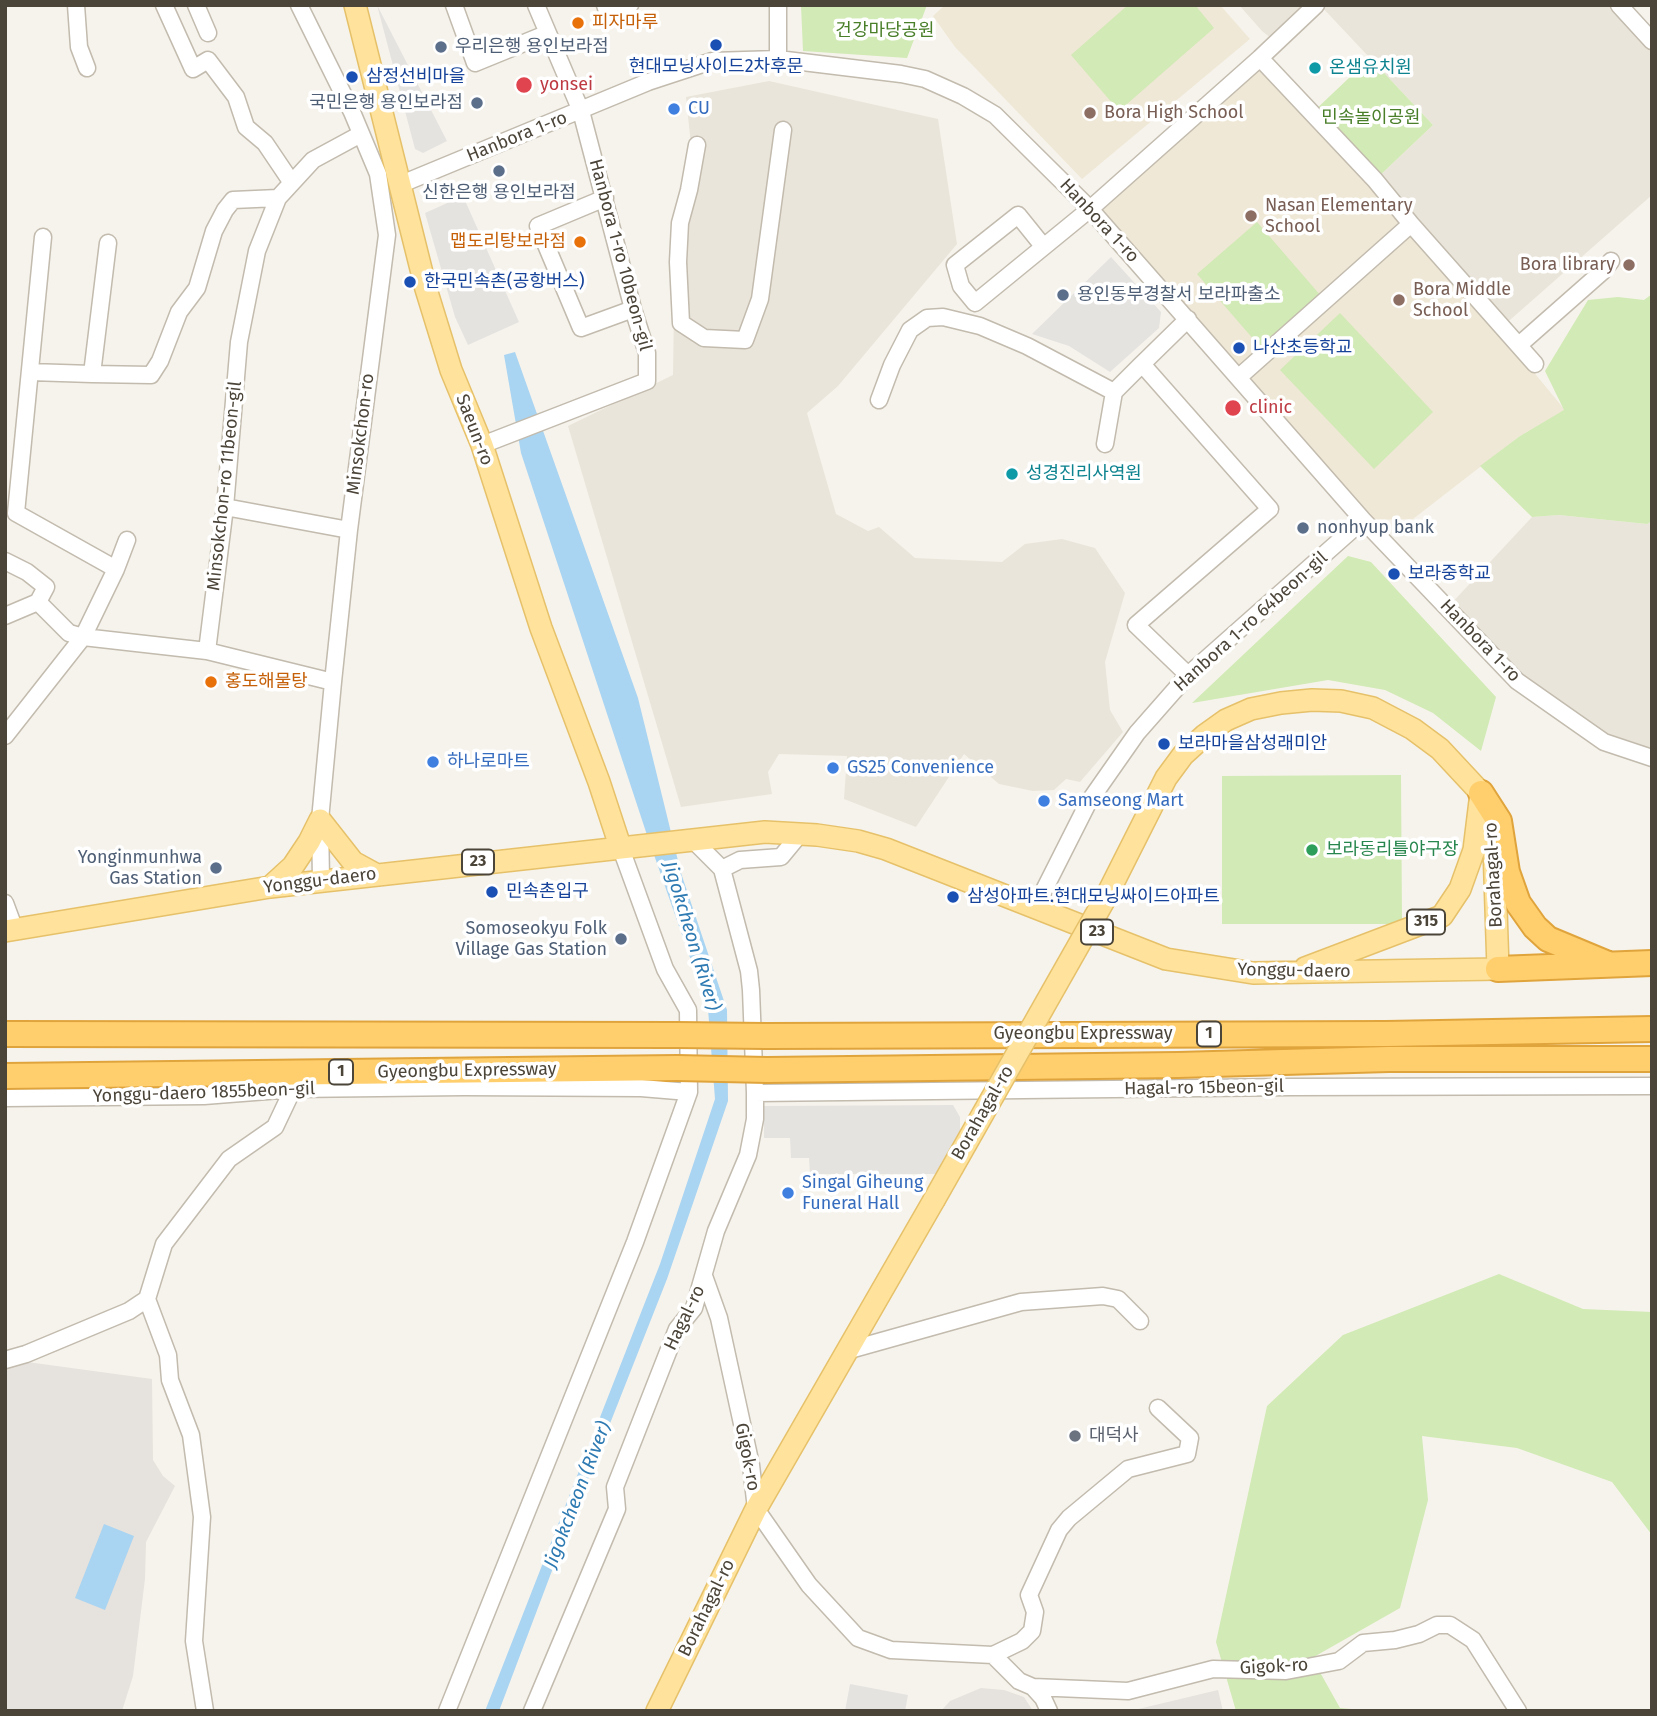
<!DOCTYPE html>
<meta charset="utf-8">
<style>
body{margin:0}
#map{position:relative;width:1657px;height:1716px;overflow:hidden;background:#f6f3ec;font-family:"Fira Sans",sans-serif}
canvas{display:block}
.frame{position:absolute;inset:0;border:7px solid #4b4439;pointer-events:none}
</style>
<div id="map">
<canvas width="1657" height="1716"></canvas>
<div class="frame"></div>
</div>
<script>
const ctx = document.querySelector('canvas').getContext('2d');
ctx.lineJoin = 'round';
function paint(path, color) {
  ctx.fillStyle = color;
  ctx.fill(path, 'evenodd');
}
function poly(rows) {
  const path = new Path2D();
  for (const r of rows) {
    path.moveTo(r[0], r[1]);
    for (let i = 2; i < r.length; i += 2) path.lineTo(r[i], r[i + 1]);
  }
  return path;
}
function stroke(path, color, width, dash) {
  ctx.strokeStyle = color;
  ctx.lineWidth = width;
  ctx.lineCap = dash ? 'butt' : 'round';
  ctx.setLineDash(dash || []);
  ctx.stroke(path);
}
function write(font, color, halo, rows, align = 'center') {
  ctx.font = font + ' "Fira Sans","Noto Sans KR",sans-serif';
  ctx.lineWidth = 7;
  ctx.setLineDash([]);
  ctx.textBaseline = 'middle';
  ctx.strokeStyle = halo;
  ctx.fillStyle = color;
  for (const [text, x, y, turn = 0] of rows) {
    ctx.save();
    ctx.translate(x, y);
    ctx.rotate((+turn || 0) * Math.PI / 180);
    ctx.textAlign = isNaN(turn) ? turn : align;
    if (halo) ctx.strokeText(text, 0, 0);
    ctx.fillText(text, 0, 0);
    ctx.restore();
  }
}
paint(poly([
 [1239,5,1316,5,1277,43,1262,31],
 [1320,5,1619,5,1652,40,1652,195,1502,327,1375,180,1433,125],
 [769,81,938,119,957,244,838,386,807,413,836,514,868,531,879,527,915,558,1002,562,1025,544,1062,539,1095,548,1125,593,1105,662,1110,710,1123,732,1080,782,1066,779,1054,790,1033,791,999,784,964,754,916,827,844,799,847,756,779,754,768,772,772,794,681,807,568,426,673,375,675,241,694,174,686,97],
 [1559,515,1647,524,1652,521,1652,756,1604,742,1517,681,1448,607,1532,517]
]), '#eae5da');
paint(poly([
 [20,1361,152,1379,153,1460,163,1476,175,1486,146,1542,145,1579,133,1676,122,1711,5,1711,5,1365],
 [981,1688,1004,1690,1024,1697,1033,1711,941,1711,950,1701],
 [1218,1690,1223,1711,1130,1711]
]), '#e6e2dd');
paint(poly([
 [945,5,1220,5,1250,39,1082,179,955,47,933,16],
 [1260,58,1375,180,1565,410,1520,436,1413,519,1363,520,1090,209]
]), '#efe8d6');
paint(poly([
 [801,5,927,5,907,58,803,51],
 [1128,5,1195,5,1214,28,1119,111,1071,55],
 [1370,58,1433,125,1375,180,1312,113],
 [1257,222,1321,296,1261,348,1197,274],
 [1652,294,1652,521,1647,524,1559,515,1532,517,1480,466,1520,436,1564,410,1545,371,1588,300,1618,297,1644,300],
 [1340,313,1433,412,1374,469,1280,370],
 [1348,556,1371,562,1496,697,1481,751,1433,713,1385,690,1328,680,1192,703],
 [1401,775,1402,924,1222,924,1222,776],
 [1499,1274,1583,1309,1652,1312,1652,1535,1612,1482,1517,1448,1422,1436,1428,1500,1400,1608,1312,1658,1340,1708,1374,1711,1236,1711,1216,1642,1267,1406,1343,1335]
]), '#d2eab5');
paint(poly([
 [377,5,447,141,423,153,415,149],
 [463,196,519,322,468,345,455,317,425,213],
 [1111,257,1161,312,1159,328,1110,372,1069,346,1032,334],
 [953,1105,960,1117,960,1174,810,1174,809,1158,791,1158,790,1138,764,1138,764,1106],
 [850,1684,908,1695,905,1711,845,1711]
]), '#e5e3e0');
paint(poly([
 [515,352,638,698,681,873,727,1010,728,1101,667,1279,553,1568,499,1711,485,1711,660,1264,715,1099,708,1009,646,832,521,453,504,355],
 [104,1524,134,1536,105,1610,75,1598]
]), '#a9d4f2');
const minor = poly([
 [76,5,79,47,87,68],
 [164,5,193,69,208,60,236,97,246,127,265,143,292,183],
 [196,5,208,33],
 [299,5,352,112,378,174,387,235,349,530,333,682,320,820,321,880],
 [454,5,475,63,546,34],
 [605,5,608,14,630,5],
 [1619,5,1652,41],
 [1260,58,1375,180,1411,224],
 [778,59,778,5],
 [697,145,689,190,680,223,678,262,681,323,704,338,745,340,760,299,783,130],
 [399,185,648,82,712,61,778,59,901,74,925,79,963,96,995,115,1090,209,1363,520,1517,681,1604,742,1652,758],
 [605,198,538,226,581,328,633,309],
 [43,237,16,513,116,569,83,637,207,651],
 [108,243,92,374,151,375,160,361,179,312,197,288,214,231,225,210,233,200,278,198],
 [1043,246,1018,215,955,265,961,286,975,303,1090,209,1260,58,1316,5],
 [1188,319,1142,364,1270,509,1136,625,1188,675],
 [1519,345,1603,271,1611,261],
 [30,372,92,374],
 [1239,377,1411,224,1535,364],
 [879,400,892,365,910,330,927,318,943,317,980,326,1027,346,1114,392],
 [1105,444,1114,392,1142,364],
 [482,445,647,381,647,353,633,309,581,111,536,5],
 [225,507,349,530],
 [5,561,27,572,46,587,38,602,5,616],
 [116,569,127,540],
 [333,682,207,651,225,507,239,342,257,251,278,198,313,160,361,134],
 [5,736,83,637,69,633,38,602],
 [693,840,722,869],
 [722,869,740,860,781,857,800,834],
 [5,903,15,930],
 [1035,908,1088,803,1137,733,1188,675,1363,520],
 [755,1093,1291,1087,1652,1086],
 [5,1098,204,1096,293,1089,464,1087,641,1088,689,1092,688,1010,665,969,620,846],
 [704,1276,719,1318,751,1465,756,1509,809,1585,858,1638,891,1650,993,1655,1019,1681,1033,1687,1128,1691,1213,1669,1286,1671,1339,1661,1363,1643,1395,1640,1419,1634,1437,1625,1450,1625,1473,1640,1518,1711],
 [147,1299,168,1355,170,1380,191,1435,202,1517,194,1641,205,1711],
 [846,1351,1021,1302,1103,1296,1118,1299,1140,1321],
 [5,1360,26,1354,129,1311,147,1299,164,1244,229,1159,275,1127,293,1089],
 [993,1655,1022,1641,1032,1631,1035,1612,1029,1595,1059,1530,1069,1518,1128,1469,1187,1454,1190,1438,1158,1408],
 [1033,1687,1043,1698,1049,1711],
 [447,1711,635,1242,689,1092],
 [532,1711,617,1509,615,1487,677,1329,694,1308,716,1231,748,1155,755,1119,755,1093,751,990,749,971,722,869]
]);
const major = poly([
 [355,5,426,289,451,370,482,445,541,628,599,782,620,846],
 [270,887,293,866,309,842,320,820,353,862,375,874],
 [1106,897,1166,778,1183,755,1205,735,1226,720,1251,709,1281,703,1312,700,1341,701,1373,708,1413,729,1440,749,1481,793,1487,807],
 [5,931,270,887,765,832,817,835,858,841,886,849,1166,959,1253,973,1498,969,1494,848],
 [1305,968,1442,916,1460,889,1474,850,1481,793],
 [657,1711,756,1509,934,1200]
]);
const highway = poly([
 [1481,793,1499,821,1507,872,1518,903,1535,927,1548,939,1608,964],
 [1498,969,1652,963],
 [5,1034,677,1035],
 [766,1036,1386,1034,1652,1029],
 [767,1070,1178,1065,1389,1059,1652,1059],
 [5,1076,677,1068]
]);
stroke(minor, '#c2bbae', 19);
stroke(major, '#e6c16a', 24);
stroke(highway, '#e0a43c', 28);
stroke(minor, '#fff', 16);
stroke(major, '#ffe39c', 21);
stroke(highway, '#ffcf6e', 24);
const majorBridge = poly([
 [934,1200,1106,897]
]);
const highwayBridge = poly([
 [677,1035,766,1036],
 [677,1068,767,1070]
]);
stroke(majorBridge, '#e6c16a', 24, []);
stroke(highwayBridge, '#e0a43c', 28, []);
stroke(majorBridge, '#ffe39c', 21);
stroke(highwayBridge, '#ffcf6e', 24);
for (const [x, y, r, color] of [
 [578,23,7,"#e8710a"],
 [716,45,7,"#1a4fb4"],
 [441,47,7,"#5c6f8a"],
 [1315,68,7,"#0f9aa8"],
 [352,77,7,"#1a4fb4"],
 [524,85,9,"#e0444e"],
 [477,103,7,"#5c6f8a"],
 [674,109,7,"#3f7fe0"],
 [1090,113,7,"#8d6e63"],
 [499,171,7,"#5c6f8a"],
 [1251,216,7,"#8d6e63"],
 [580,242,7,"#e8710a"],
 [1629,265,7,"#8d6e63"],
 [410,282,7,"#1a4fb4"],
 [1063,295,7,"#5c6f8a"],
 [1399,300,7,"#8d6e63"],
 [1239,348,7,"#1a4fb4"],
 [1233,408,9,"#e0444e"],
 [1012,474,7,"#0f9aa8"],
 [1303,528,7,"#5c6f8a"],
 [1394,574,7,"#1a4fb4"],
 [211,682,7,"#e8710a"],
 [1164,744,7,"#1a4fb4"],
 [433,762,7,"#3f7fe0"],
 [833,768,7,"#3f7fe0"],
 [1044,801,7,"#3f7fe0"],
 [1312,850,7,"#2e9e5b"],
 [216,868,7,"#5c6f8a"],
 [492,892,7,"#1a4fb4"],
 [953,897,7,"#1a4fb4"],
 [621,939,7,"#5c6f8a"],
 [788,1193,7,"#3f7fe0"],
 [1075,1436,7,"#6b7280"]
]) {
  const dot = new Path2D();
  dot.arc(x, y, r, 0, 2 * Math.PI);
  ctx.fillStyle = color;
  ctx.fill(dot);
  stroke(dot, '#fff', 2.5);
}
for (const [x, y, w] of [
 [478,862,32],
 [1426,922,38],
 [1097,932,32],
 [1209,1034,24],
 [341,1072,24]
]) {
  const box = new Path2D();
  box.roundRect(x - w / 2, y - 12.5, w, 25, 5);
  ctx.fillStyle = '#fff';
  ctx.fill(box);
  stroke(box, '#4b4439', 2);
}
write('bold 16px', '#4b4439', null, [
 ["23",478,862],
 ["315",1426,922],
 ["23",1097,932],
 ["1",1209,1034],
 ["1",341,1072]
]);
write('18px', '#c56008', '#fff', [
 ["피자마루",592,23],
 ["맵도리탕보라점",566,242,"right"],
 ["홍도해물탕",225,682]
], 'left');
write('18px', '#4a7f2a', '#fff', [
 ["건강마당공원",885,31],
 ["민속놀이공원",1371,118]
]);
write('18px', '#4e5e75', '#fff', [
 ["우리은행 용인보라점",455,47],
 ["국민은행 용인보라점",463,103,"right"],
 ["신한은행 용인보라점",499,193,"center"],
 ["용인동부경찰서 보라파출소",1077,295],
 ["nonhyup bank",1317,528],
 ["Yonginmunhwa",202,858,"right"],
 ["Gas Station",202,879,"right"],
 ["Somoseokyu Folk",607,929,"right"],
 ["Village Gas Station",607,950,"right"]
], 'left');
write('18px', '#164399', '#fff', [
 ["현대모닝사이드2차후문",716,67,"center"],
 ["삼정선비마을",366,77],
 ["한국민속촌(공항버스)",424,282],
 ["나산초등학교",1253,348],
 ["보라중학교",1408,574],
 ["보라마을삼성래미안",1178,744],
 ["민속촌입구",506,892],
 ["삼성아파트.현대모닝싸이드아파트",967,897]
], 'left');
write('18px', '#0d838f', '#fff', [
 ["온샘유치원",1329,68],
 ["성경진리사역원",1026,474]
], 'left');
write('18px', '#be3a42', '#fff', [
 ["yonsei",540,85],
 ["clinic",1249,408]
], 'left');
write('18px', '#366cbe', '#fff', [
 ["CU",688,109],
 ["하나로마트",447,762],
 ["GS25 Convenience",847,768],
 ["Samseong Mart",1058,801],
 ["Singal Giheung",802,1183],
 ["Funeral Hall",802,1204]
], 'left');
write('18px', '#785e54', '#fff', [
 ["Bora High School",1104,113],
 ["Nasan Elementary",1265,206],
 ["School",1265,227],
 ["Bora library",1615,265,"right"],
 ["Bora Middle",1413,290],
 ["School",1413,311]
], 'left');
write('18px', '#4b4439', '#fff', [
 ["Hanbora 1-ro",517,137,-22],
 ["Hanbora 1-ro",1099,221,47],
 ["Hanbora 1-ro 10beon-gil",620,255,75],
 ["Saeun-ro",474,430,69],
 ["Minsokchon-ro",361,434,-83],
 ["Minsokchon-ro 11beon-gil",225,486,-84],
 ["Hanbora 1-ro 64beon-gil",1251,622,-42],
 ["Hanbora 1-ro",1480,641,46],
 ["Borahagal-ro",1494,875,-93],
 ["Yonggu-daero",320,881,-7],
 ["Yonggu-daero",1294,971,1],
 ["Gyeongbu Expressway",1083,1034],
 ["Gyeongbu Expressway",467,1071,-1],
 ["Hagal-ro 15beon-gil",1204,1088,-1],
 ["Yonggu-daero 1855beon-gil",204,1093,-2],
 ["Borahagal-ro",983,1113,-60],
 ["Hagal-ro",685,1318,-64],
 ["Gigok-ro",747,1457,79],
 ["Borahagal-ro",707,1608,-64],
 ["Gigok-ro",1274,1667,-3]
]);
write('18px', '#27864d', '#fff', [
 ["보라동리틀야구장",1326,850]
], 'left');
write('18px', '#5b616d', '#fff', [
 ["대덕사",1089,1436]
], 'left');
write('italic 19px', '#2e7ab2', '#fff', [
 ["Jigokcheon (River)",691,936,73],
 ["Jigokcheon (River)",578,1495,-69]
]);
</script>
